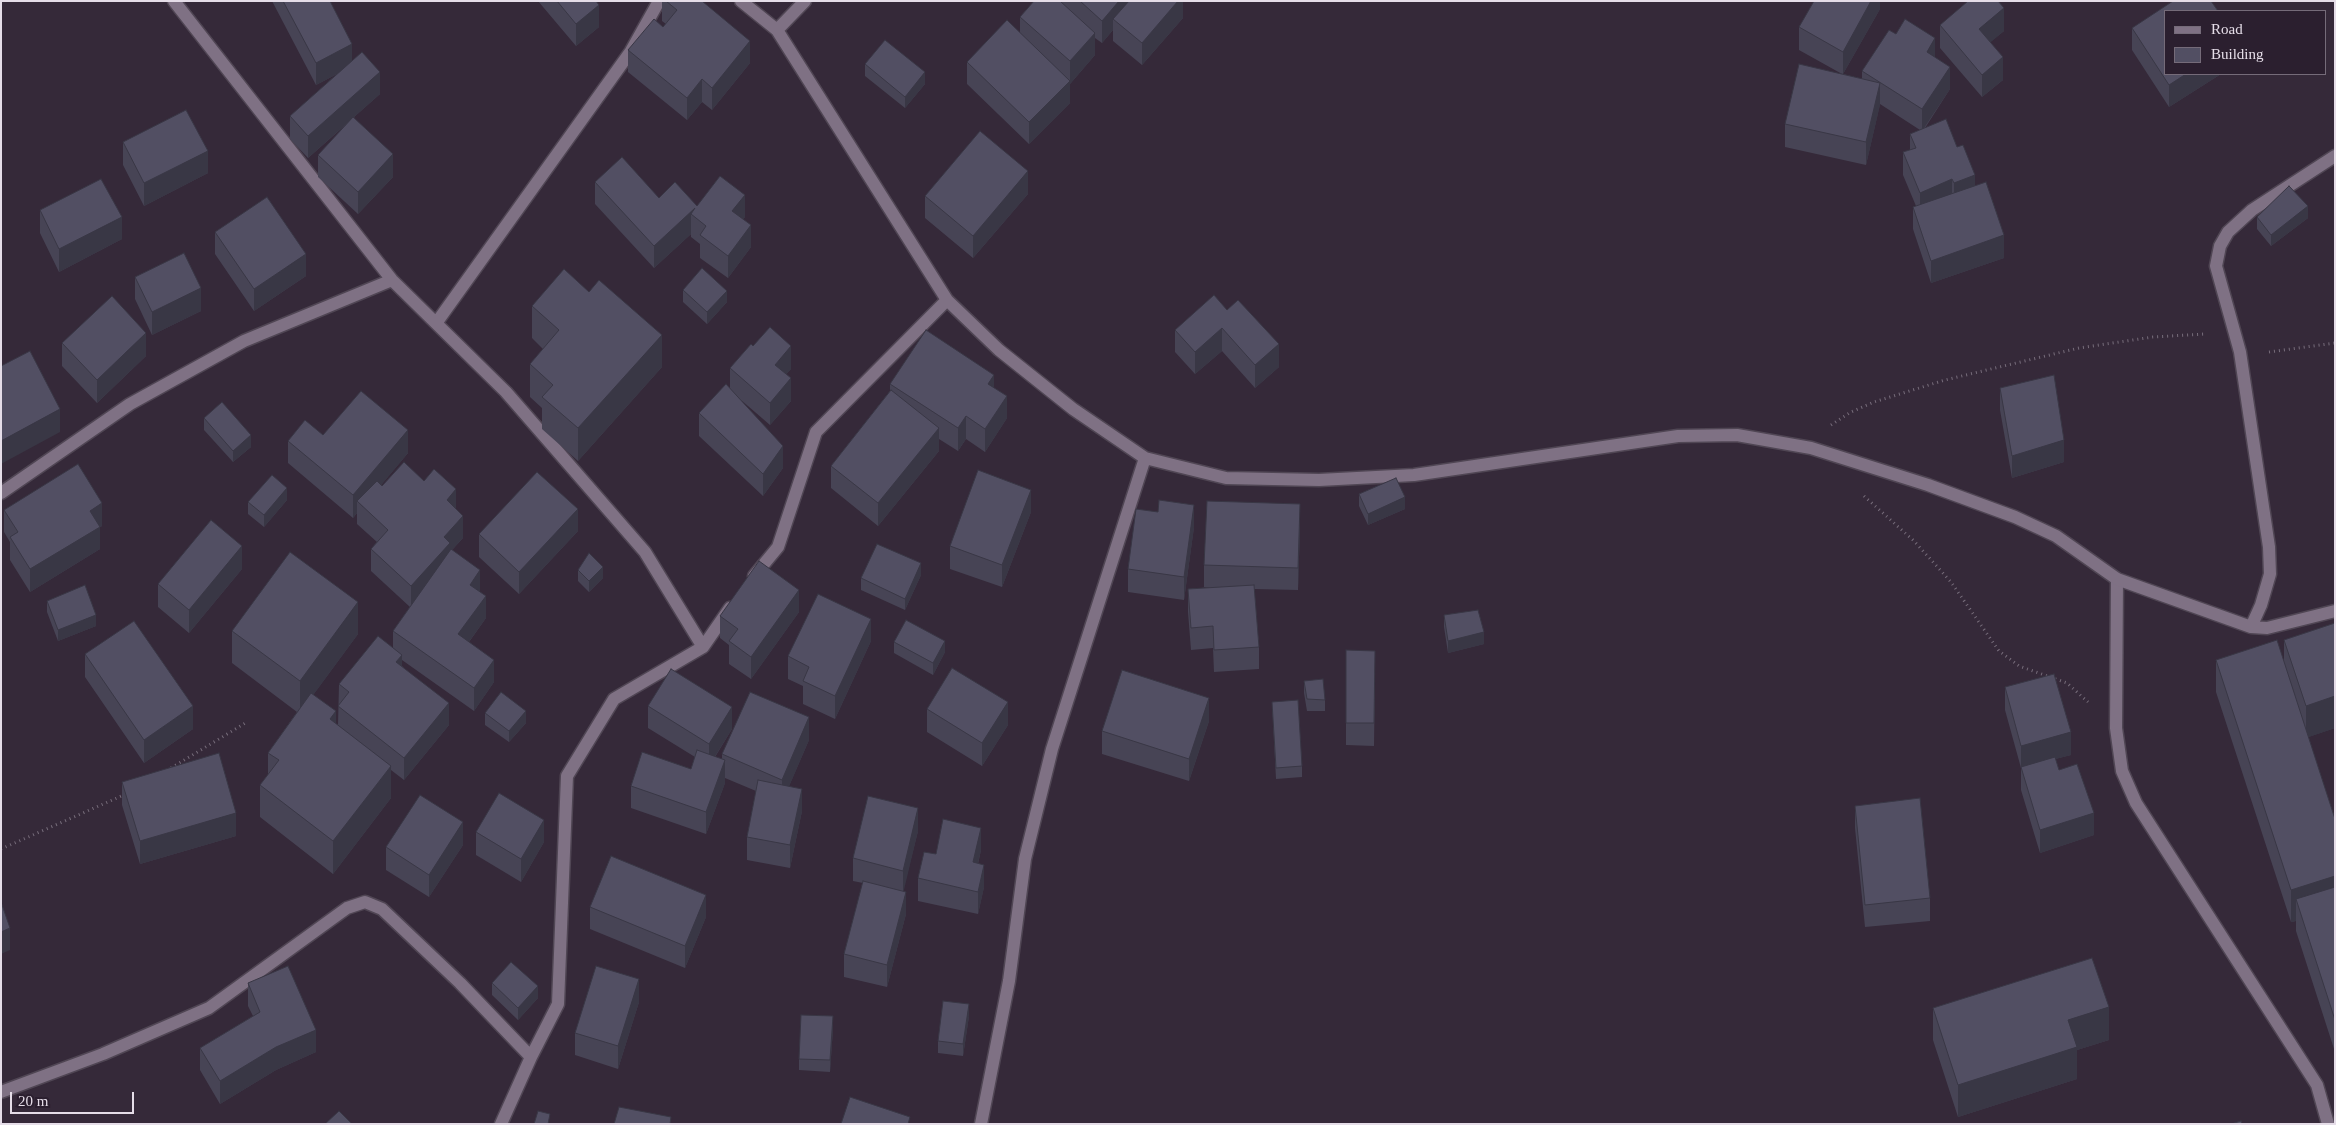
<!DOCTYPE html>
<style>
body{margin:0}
#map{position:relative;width:2336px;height:1125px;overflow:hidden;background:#352939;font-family:Georgia,serif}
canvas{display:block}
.frame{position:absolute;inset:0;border:2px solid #e5dde8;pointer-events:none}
.legend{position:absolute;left:2164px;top:10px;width:162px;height:65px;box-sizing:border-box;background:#2b1f2f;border:1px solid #756b79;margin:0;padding:6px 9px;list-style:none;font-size:15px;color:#e5dde8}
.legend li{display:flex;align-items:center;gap:10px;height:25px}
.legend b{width:25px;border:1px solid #756b79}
.scale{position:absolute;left:10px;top:1092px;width:124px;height:22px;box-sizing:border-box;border:2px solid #e5dde8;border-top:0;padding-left:6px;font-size:15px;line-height:18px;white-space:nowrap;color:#e5dde8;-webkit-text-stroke:4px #2b1f2f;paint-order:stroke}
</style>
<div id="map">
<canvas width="2336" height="1125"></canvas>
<div class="frame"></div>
<ul class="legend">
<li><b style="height:6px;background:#7f7184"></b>Road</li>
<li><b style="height:14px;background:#524f63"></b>Building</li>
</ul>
<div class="scale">20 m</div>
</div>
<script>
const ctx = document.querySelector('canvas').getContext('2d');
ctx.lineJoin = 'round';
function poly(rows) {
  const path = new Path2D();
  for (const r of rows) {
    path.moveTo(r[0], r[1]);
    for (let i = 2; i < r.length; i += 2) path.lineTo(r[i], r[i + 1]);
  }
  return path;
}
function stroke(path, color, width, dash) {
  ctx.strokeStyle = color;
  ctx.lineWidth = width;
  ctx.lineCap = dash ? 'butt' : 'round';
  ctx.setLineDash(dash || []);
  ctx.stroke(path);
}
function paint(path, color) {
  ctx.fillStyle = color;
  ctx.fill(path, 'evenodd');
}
const lane = poly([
 [2117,579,2116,728,2122,771,2136,803,2317,1085,2328,1124]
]);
const street = poly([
 [174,1,392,280,506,392,645,552,703,647,614,699,567,776,558,1004,531,1057,501,1124],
 [741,1,777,30,947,300,999,350,1073,409,1145,458,1226,478,1319,480,1414,475,1678,436,1737,435,1811,448,1928,485,2015,517,2056,536,2117,579,2251,627,2267,628,2335,611],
 [777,30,805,1],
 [437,322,631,51,659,1],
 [1,493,130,404,244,341,392,280],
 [754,576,778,547,816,432,947,300],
 [2251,627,2261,605,2270,574,2269,547,2240,352,2216,266,2220,246,2228,232,2252,210,2335,156],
 [703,647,730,608],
 [1,1092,103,1054,209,1008,347,908,365,902,382,909,460,983,531,1057],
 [981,1124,1009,981,1025,859,1052,749,1145,458]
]);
stroke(lane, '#504654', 15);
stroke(street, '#504654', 15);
stroke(poly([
 [2269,352,2335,343],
 [1831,425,1851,412,1874,402,1945,380,2079,348,2153,337,2205,334],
 [1864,496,1914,541,1951,582,1999,651,2019,666,2067,683,2088,702],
 [171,768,247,722],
 [1,849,126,794]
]), '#776d7b', 3, [1, 4]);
stroke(lane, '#7f7184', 12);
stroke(street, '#7f7184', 12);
paint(poly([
 [272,1,330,1,352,60,380,94,354,117,393,177,358,214,318,177,318,155,350,121,308,158,290,139,290,116,337,74,316,85],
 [538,1,596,1,599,27,576,46],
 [662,1,702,1,750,63,712,110,702,102,687,120,628,72,628,50,663,27,666,24,662,21],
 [1034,1,1183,1,1183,18,1142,65,1113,41,1113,30,1102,43,1095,38,1095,55,1070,84,1070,103,1029,144,967,84,967,62,1020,33,1020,17],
 [1880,1,1880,9,1843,74,1862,79,1862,71,1935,57,1950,89,1925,128,1957,147,1975,186,2004,258,1931,283,1913,229,1913,207,1916,206,1903,175,1903,152,1910,150,1910,134,1920,130,1880,104,1866,165,1785,147,1785,124,1842,74,1799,50,1799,27],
 [1940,25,2004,31,1990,42,2003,80,1982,97,1940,48],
 [2132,28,2165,74,2221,74,2169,107,2132,50],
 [865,64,925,84,905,108,865,76],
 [123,142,208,173,144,206,123,165],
 [595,182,659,198,745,217,743,219,751,247,728,278,700,258,700,244,691,237,691,234,654,268,595,204],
 [1028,194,973,258,925,218,925,196],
 [40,210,122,239,59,272,40,233],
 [2257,217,2308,218,2271,246,2257,229],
 [215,232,306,276,254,311,215,254],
 [135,277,201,311,152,335,135,299],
 [683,290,727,302,707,324,683,302],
 [532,306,662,367,578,461,542,429,542,408,530,397,530,364,543,349,532,338],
 [1227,310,1279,367,1255,388,1222,351,1195,374,1175,352,1175,330],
 [62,343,146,356,97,403,62,366],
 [753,346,791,369,786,374,791,401,770,425,741,400,783,468,763,496,699,436,699,413,730,388,730,368],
 [890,384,994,388,1007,418,985,452,966,439,958,451,939,439,939,451,878,526,831,488,831,466,890,391],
 [2000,388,2064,462,2012,478,2000,410],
 [204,418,251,447,233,462,204,430],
 [323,435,408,453,381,485,456,509,463,538,452,550,480,592,486,618,469,642,494,682,474,711,402,660,402,666,449,725,404,780,391,770,391,798,333,874,260,817,260,785,268,775,268,753,297,712,232,663,232,631,358,634,313,695,336,724,338,725,339,684,393,648,393,631,410,607,371,571,371,549,377,542,357,524,357,513,353,518,288,463,288,441],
 [1359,494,1405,509,1368,525,1359,506],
 [287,500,264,527,248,514,248,502],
 [4,510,102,526,100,527,100,549,30,592,10,560,10,542,4,532],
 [1031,512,1002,587,950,569,950,546],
 [1300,526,1298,590,1254,589,1259,647,1259,669,1214,672,1213,648,1191,650,1188,612,1188,589,1213,587,1204,587,1204,565],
 [1194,527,1184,600,1128,592,1128,569],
 [578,531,519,594,479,557,479,534],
 [242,569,189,633,158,607,158,584],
 [578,570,603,578,589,592,578,581],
 [921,575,905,610,861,590,861,578],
 [47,601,96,626,58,641,47,612],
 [799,612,751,679,729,664,729,645,720,638,720,616],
 [1444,615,1484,644,1448,653,1444,627],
 [2335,623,2335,728,2308,737,2335,819,2335,1052,2296,931,2296,921,2291,922,2216,692,2216,660,2284,660,2284,640],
 [871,641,835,719,803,704,803,686,788,679,788,656],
 [894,642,945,652,933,675,894,653],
 [1346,650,1375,673,1374,746,1346,745],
 [85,654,193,729,144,763,85,677],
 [1304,681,1325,700,1325,711,1307,711,1304,693],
 [2005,687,2071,755,2055,759,2059,770,2094,835,2040,853,2021,790,2021,768,2005,710],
 [1272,702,1302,766,1302,777,1276,779],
 [648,706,732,729,715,757,722,759,722,754,809,740,789,786,802,811,790,868,747,860,747,837,756,791,725,778,725,783,706,834,631,808,631,786,691,769,695,757,648,728],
 [927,709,1008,725,982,766,927,732],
 [485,713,526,723,509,742,485,725],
 [1209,721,1189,781,1102,754,1102,731],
 [122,782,236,836,140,864,122,805],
 [1855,806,1930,898,1930,921,1865,927,1855,828],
 [918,831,903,891,906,914,887,987,844,977,844,954,863,883,853,881,853,858],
 [476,832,544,842,521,882,476,855],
 [463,845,429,897,386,870,386,847],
 [981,850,978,864,984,887,978,914,918,901,918,878,936,854],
 [590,907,706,917,685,968,590,929],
 [248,983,316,1052,276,1070,220,1104,200,1070,200,1048,253,1016,248,1006],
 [492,983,538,998,518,1020,492,995],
 [639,1002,618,1069,575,1055,575,1033],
 [1933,1008,2109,1040,2077,1050,2077,1079,1958,1117,1933,1040],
 [969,1016,963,1056,938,1053,938,1041],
 [833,1028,830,1072,799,1070,799,1059]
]), '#474455');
paint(poly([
 [1119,1,1140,1,1113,19,1113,30,1102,43,1102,21],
 [1178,1,1183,1,1183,18,1142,65,1142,43],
 [1871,1,1880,1,1880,9,1843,74,1843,52],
 [599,5,599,27,576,46,576,24],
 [2004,8,2004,31,1979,52,1979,29],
 [1095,33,1095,55,1070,84,1070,61],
 [1935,38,1935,61,1927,52],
 [750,41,750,63,712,110,712,88],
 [352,44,352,66,316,85,316,63],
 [2003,57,2003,80,1982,97,1982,75],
 [1950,67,1950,89,1922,131,1922,109],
 [380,72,380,94,308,158,308,136],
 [925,72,925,84,905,108,905,97],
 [2186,74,2221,74,2169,107,2169,85],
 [702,79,702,102,687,120,687,98],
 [1070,81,1070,103,1029,144,1029,122],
 [1880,83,1880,105,1866,165,1866,142],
 [208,151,208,173,144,206,144,183],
 [393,154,393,177,358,214,358,192],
 [1028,171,1028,194,973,258,973,236],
 [1975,175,1975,197,1954,205,1954,183],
 [1952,179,1952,202,1920,216,1920,193],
 [745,195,745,217,732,234,732,211],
 [2308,206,2308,218,2271,246,2271,235],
 [695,208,691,214,691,234,654,268,654,246],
 [122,217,122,239,59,272,59,249],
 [751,225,751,247,728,278,728,256],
 [2004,235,2004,258,1931,283,1931,261],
 [306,254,306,276,254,311,254,289],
 [201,288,201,311,152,335,152,312],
 [727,291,727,302,707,324,707,312],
 [1222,328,1222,351,1195,374,1195,352],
 [146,333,146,356,97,403,97,380],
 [662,335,662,367,578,461,578,428],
 [1279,344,1279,367,1255,388,1255,365],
 [791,346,791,369,775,387,775,365],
 [994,375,994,398,988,384],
 [791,378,791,401,770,425,770,403],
 [1007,396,1007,418,985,452,985,429],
 [60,409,60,432,1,464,1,441],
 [966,416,966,439,958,451,958,428],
 [939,428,939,451,878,526,878,503],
 [408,430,408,453,363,507,357,501,357,513,353,518,353,495],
 [251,435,251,447,233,462,233,451],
 [2064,440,2064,462,2012,478,2012,456],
 [783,446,783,468,763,496,763,474],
 [287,488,287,500,264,527,264,515],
 [456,489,456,512,447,500],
 [1031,490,1031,512,1002,587,1002,565],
 [1405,497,1405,509,1368,525,1368,514],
 [102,503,102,526,100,527,100,549,30,592,30,569,90,511],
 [1300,504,1300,526,1298,590,1298,568],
 [1194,505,1194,527,1184,600,1184,577],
 [578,509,578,531,519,594,519,572],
 [463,516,463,538,450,552,411,608,411,586,444,537],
 [242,546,242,569,189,633,189,610],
 [921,563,921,575,905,610,905,599],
 [603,567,603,578,589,592,589,581],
 [480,570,480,592,470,585],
 [799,590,799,612,751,679,751,657],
 [486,596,486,618,458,657,458,634],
 [358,602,358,634,300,713,300,681],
 [96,615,96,626,58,641,58,630],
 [871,619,871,641,835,719,835,696],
 [1484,632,1484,644,1448,653,1448,641],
 [945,641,945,652,933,675,933,663],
 [402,655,402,677,396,662],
 [494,660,494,682,474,711,474,688],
 [2335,696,2335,728,2306,738,2306,706],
 [1209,698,1209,721,1189,781,1189,759],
 [1008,702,1008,725,982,766,982,743],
 [449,703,449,725,404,780,404,758],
 [193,706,193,729,144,763,144,740],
 [732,707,732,729,709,766,709,744],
 [336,711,336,743,330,719],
 [526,711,526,723,509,742,509,731],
 [809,717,809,740,782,803,782,780],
 [2071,732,2071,755,2021,768,2021,746],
 [725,760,725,783,706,834,706,812],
 [391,766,391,798,333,874,333,841],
 [802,789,802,811,790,868,790,845],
 [918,808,918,831,903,894,903,871],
 [236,813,236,836,140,864,140,841],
 [2094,813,2094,835,2040,853,2040,830],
 [544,820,544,842,521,882,521,859],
 [463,822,463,845,429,897,429,875],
 [981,828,981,850,973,885,973,862],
 [984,865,984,887,978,914,978,892],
 [2335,876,2335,908,2296,899,2296,921,2291,922,2291,890],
 [906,892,906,914,887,987,887,965],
 [706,895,706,917,685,968,685,946],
 [10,928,10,950,1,954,1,932],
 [639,979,639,1002,618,1069,618,1046],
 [538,986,538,998,518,1020,518,1008],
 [969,1004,969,1016,963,1056,963,1044],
 [2109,1007,2109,1040,2077,1050,2077,1079,1958,1117,1958,1085,2068,1020],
 [833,1016,833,1028,830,1072,830,1060],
 [316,1030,316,1052,276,1070,220,1104,220,1081,276,1047]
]), '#393745');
const building = poly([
 [283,1,330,1,352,44,316,63,283,1],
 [557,1,596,1,599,5,576,24,557,1],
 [666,1,702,1,750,41,712,88,702,79,687,98,628,50,654,19,663,27,677,10,666,1],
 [1034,1,1060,1,1095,33,1070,61,1020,17,1034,1],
 [1080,1,1119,1,1102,21,1080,1],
 [1129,1,1178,1,1142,43,1113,19,1129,1],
 [1814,1,1871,1,1843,52,1799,27,1814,1],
 [1968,1,1998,1,2004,8,1979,29,2003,57,1982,75,1940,25,1968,1],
 [2173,1,2211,1,2218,11,2165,11,2165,74,2186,74,2169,85,2132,28,2173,1],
 [1905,19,1935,38,1927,52,1950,67,1922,109,1862,71,1889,30,1896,34,1905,19],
 [1007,20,1070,81,1029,122,967,62,1007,20],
 [885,40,925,72,905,97,865,64,885,40],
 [362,52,380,72,308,136,290,116,362,52],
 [1799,64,1880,83,1866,142,1785,124,1799,64],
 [186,110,208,151,144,183,123,142,186,110],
 [353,117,393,154,358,192,318,155,353,117],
 [1946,119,1957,147,1963,145,1975,175,1954,183,1952,179,1920,193,1903,152,1916,148,1910,134,1946,119],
 [980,131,1028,171,973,236,925,196,980,131],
 [622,157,659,198,675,182,697,206,720,176,745,195,732,211,751,225,728,256,700,235,706,226,691,214,695,208,654,246,595,182,622,157],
 [101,179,122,217,59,249,40,210,101,179],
 [1986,182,2004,235,1931,261,1913,207,1986,182],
 [2289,186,2308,206,2271,235,2257,217,2289,186],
 [267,197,306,254,254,289,215,232,267,197],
 [184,253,201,288,152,312,135,277,184,253],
 [702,268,727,291,707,312,683,290,702,268],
 [564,269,589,292,599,280,662,335,578,428,542,397,553,385,530,364,559,330,532,306,564,269],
 [1214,295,1227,310,1238,300,1279,344,1255,365,1222,328,1195,352,1175,330,1214,295],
 [112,296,146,333,97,380,62,343,112,296],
 [770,327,791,346,775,365,791,378,770,403,730,368,751,344,753,346,770,327],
 [926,330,994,375,988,384,1007,396,985,429,966,416,958,428,890,384,926,330],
 [30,351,60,409,1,441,1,366,30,351],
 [2054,375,2064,440,2012,456,2000,388,2054,375],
 [726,384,783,446,763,474,699,413,726,384],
 [891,390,939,428,878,503,831,466,891,390],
 [361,391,408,430,353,495,288,441,305,420,323,435,361,391],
 [222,402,251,435,233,451,204,418,222,402],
 [404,462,424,481,434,469,456,489,447,500,463,516,444,537,450,543,411,586,371,549,388,530,357,501,377,481,382,486,404,462],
 [78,464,102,503,90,511,100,527,30,569,10,537,18,532,4,510,78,464],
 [978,470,1031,490,1002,565,950,546,978,470],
 [537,472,578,509,519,572,479,534,537,472],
 [272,475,287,488,264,515,248,502,272,475],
 [1396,478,1405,497,1368,514,1359,494,1396,478],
 [1159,500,1194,505,1184,577,1128,569,1136,509,1158,512,1159,500],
 [1207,501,1300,504,1298,568,1204,565,1207,501],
 [211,520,242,546,189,610,158,584,211,520],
 [877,544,921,563,905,599,861,578,877,544],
 [451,549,480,570,470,585,486,596,458,634,494,660,474,688,393,631,451,549],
 [290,552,358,602,300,681,232,631,290,552],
 [589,553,603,567,589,581,578,570,589,553],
 [759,561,799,590,751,657,729,641,738,629,720,616,759,561],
 [85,585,96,615,58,630,47,601,85,585],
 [1254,585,1259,647,1214,650,1213,626,1191,628,1188,589,1254,585],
 [818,594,871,619,835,696,803,681,809,667,788,656,818,594],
 [1478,610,1484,632,1448,641,1444,615,1478,610],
 [906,620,945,641,933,663,894,642,906,620],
 [134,621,193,706,144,740,85,654,134,621],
 [2335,623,2335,696,2306,706,2284,640,2335,623],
 [378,636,402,655,396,662,449,703,404,758,338,706,349,692,339,684,378,636],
 [2277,640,2335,819,2335,876,2291,890,2216,660,2277,640],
 [1346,650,1375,651,1374,723,1346,723,1346,650],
 [952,668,1008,702,982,743,927,709,952,668],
 [671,669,732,707,709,744,648,706,671,669],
 [1122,670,1209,698,1189,759,1102,731,1122,670],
 [2054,674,2071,732,2021,746,2005,687,2054,674],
 [1323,679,1325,700,1307,699,1304,681,1323,679],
 [501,692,526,711,509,731,485,713,501,692],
 [750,692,809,717,782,780,722,754,750,692],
 [311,693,336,711,330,719,391,766,333,841,260,785,279,760,268,753,311,693],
 [1298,700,1302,766,1276,768,1272,702,1298,700],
 [697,750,725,760,706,812,631,786,642,752,691,769,697,750],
 [219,753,236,813,140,841,122,782,219,753],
 [2055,757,2059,770,2077,764,2094,813,2040,830,2021,767,2055,757],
 [758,780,802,789,790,845,747,837,758,780],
 [499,793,544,820,521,859,476,832,499,793],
 [420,795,463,822,429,875,386,847,420,795],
 [868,796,918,808,903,871,853,858,868,796],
 [1920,798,1930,898,1865,905,1855,806,1920,798],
 [943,819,981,828,973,862,984,865,978,892,918,878,924,852,936,854,943,819],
 [611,856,706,895,685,946,590,907,611,856],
 [863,881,906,892,887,965,844,954,863,881],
 [2335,887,2335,1020,2296,899,2335,887],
 [1,902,10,928,1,932,1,902],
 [2092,958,2109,1007,2068,1020,2077,1047,1958,1085,1933,1008,2092,958],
 [511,962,538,986,518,1008,492,983,511,962],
 [288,966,316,1030,276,1047,220,1081,200,1048,260,1012,248,983,288,966],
 [596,966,639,979,618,1046,575,1033,596,966],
 [943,1001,969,1004,963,1044,938,1041,943,1001],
 [801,1015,833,1016,830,1060,799,1059,801,1015],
 [850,1097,910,1117,908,1124,841,1124,850,1097],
 [619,1107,671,1117,670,1124,614,1124,619,1107],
 [339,1111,352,1124,325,1124,339,1111],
 [538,1111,550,1114,548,1124,534,1124,538,1111],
 [2241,1121,2242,1124,2231,1124,2241,1121]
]);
paint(building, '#524f63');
stroke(building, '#393745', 1);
</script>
